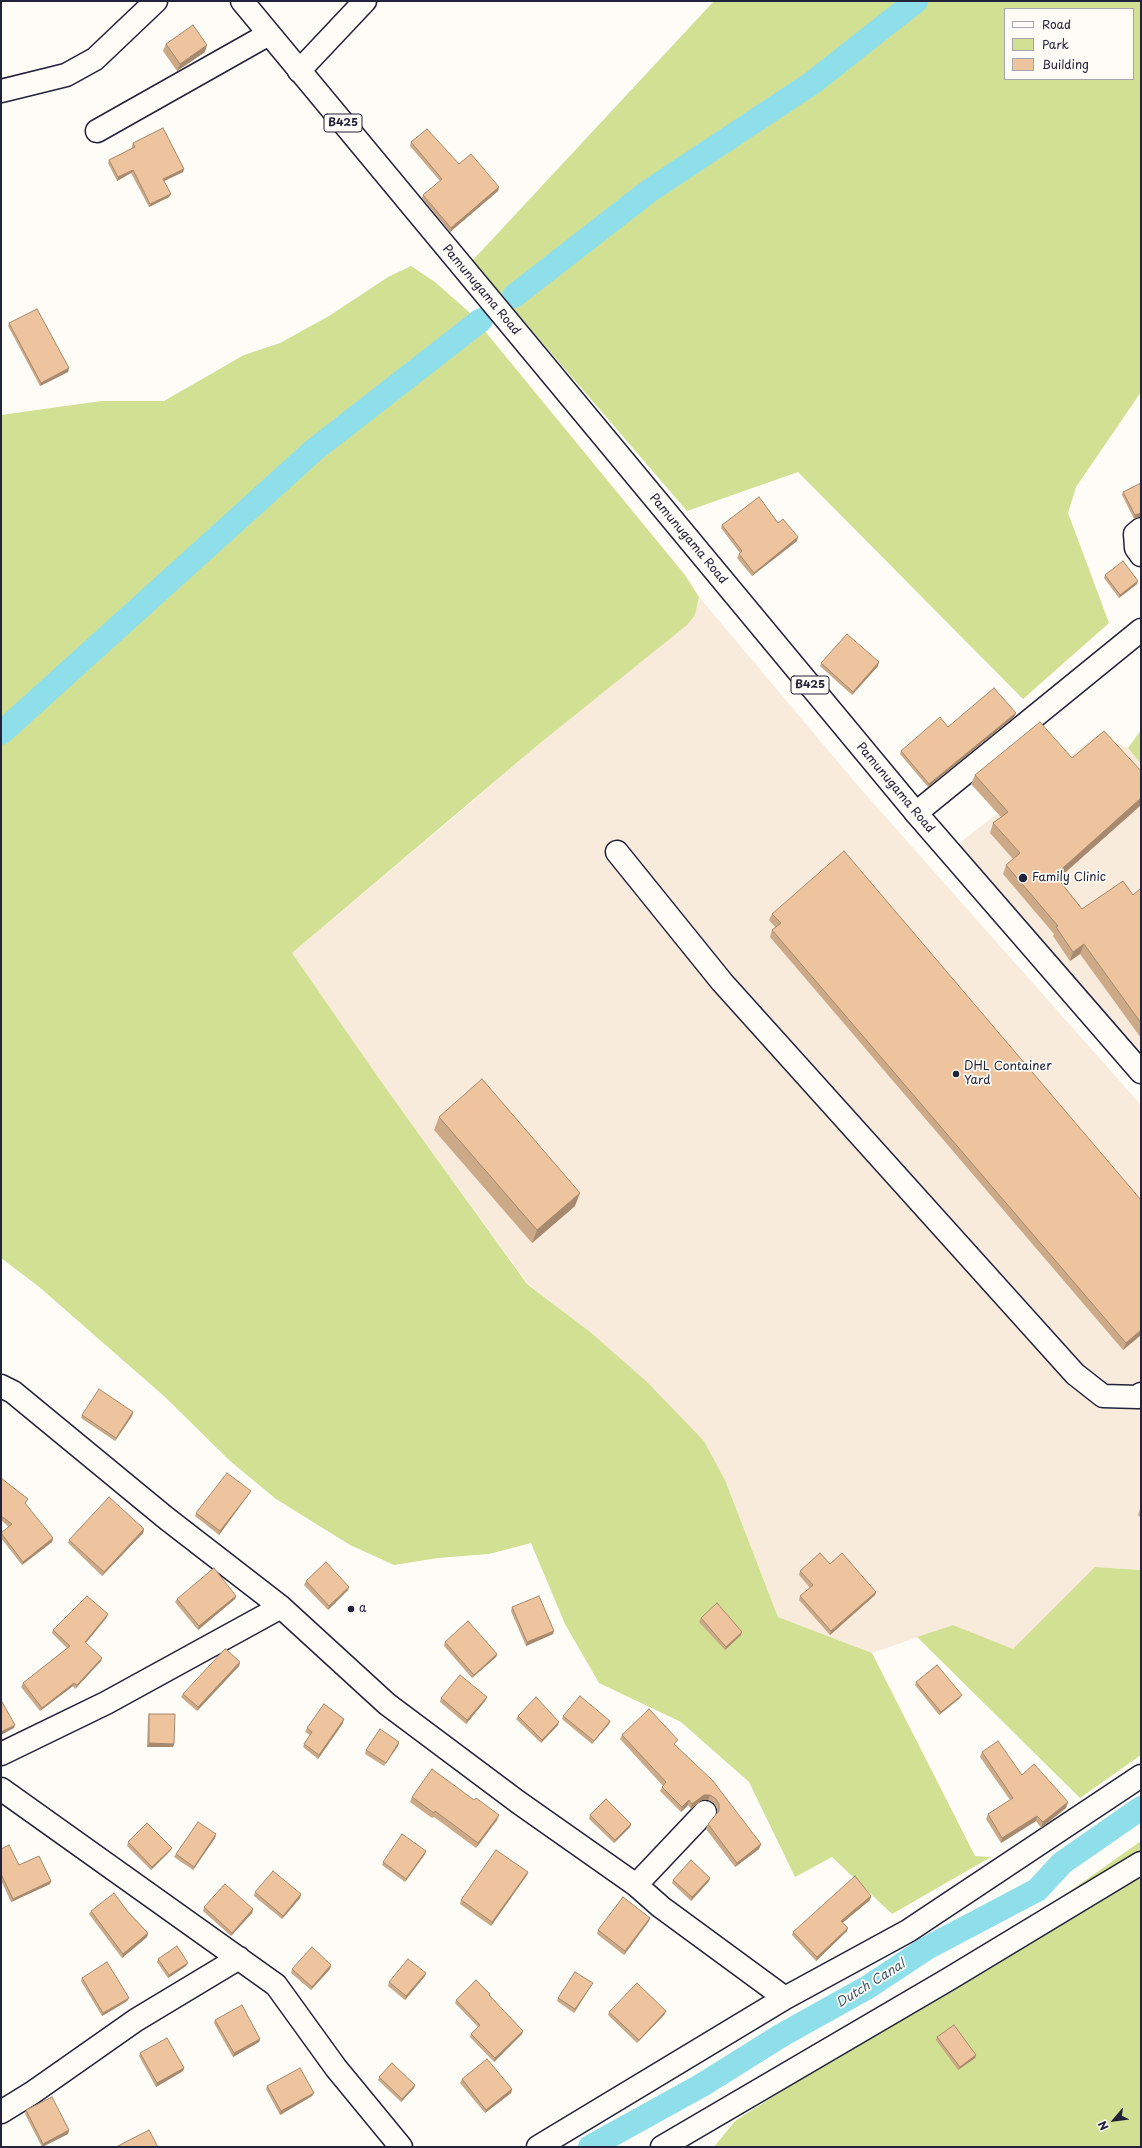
<!DOCTYPE html>
<style>
body{margin:0}
#map{position:relative;width:1142px;height:2148px;overflow:hidden;background:#fdfcf7;font-family:"Playpen Sans",sans-serif}
canvas{display:block}
.frame{position:absolute;inset:0;border:2px solid #22223b;pointer-events:none}
.legend{position:absolute;left:1004px;top:8px;width:130px;height:72px;box-sizing:border-box;background:#fdfcf7;border:1px solid #a5a5ac;margin:0;padding:5px 7px;list-style:none;font-size:12px;color:#22223b}
.legend li{display:flex;align-items:center;gap:8px;height:20px}
.legend b{width:20px;border:1px solid #a5a5ac}
.north{position:absolute;left:1094px;top:2100px;width:40px;height:40px;-webkit-text-stroke:3px #fdfcf7;paint-order:stroke;rotate:242deg;font-size:11px;font-weight:700;line-height:16px;text-align:center;color:#22223b}
.north::after{content:'';display:block;margin:auto;width:14px;height:18px;background:#22223b;clip-path:polygon(50% 0,100% 100%,50% 72%,0 100%)}
</style>
<div id="map">
<canvas width="1142" height="2148"></canvas>
<div class="frame"></div>
<ul class="legend">
<li><b style="height:5px;background:#fdfcf7"></b>Road</li>
<li><b style="height:11px;background:#d2e093"></b>Park</li>
<li><b style="height:11px;background:#edc49d"></b>Building</li>
</ul>
<div class="north">N</div>
</div>
<script>
const ctx = document.querySelector('canvas').getContext('2d');
ctx.lineJoin = 'round';
function paint(path, color) {
  ctx.fillStyle = color;
  ctx.fill(path, 'evenodd');
}
function poly(rows) {
  const path = new Path2D();
  for (const r of rows) {
    path.moveTo(r[0], r[1]);
    for (let i = 2; i < r.length; i += 2) path.lineTo(r[i], r[i + 1]);
  }
  return path;
}
function stroke(path, color, width, dash) {
  ctx.strokeStyle = color;
  ctx.lineWidth = width;
  ctx.lineCap = dash ? 'butt' : 'round';
  ctx.setLineDash(dash || []);
  ctx.stroke(path);
}
function write(font, color, halo, rows, align = 'center') {
  ctx.font = font + ' "Playpen Sans",sans-serif';
  ctx.lineWidth = 3.5;
  ctx.setLineDash([]);
  ctx.textBaseline = 'middle';
  ctx.strokeStyle = halo;
  ctx.fillStyle = color;
  for (const [text, x, y, turn = 0] of rows) {
    ctx.save();
    ctx.translate(x, y);
    ctx.rotate((+turn || 0) * Math.PI / 180);
    ctx.textAlign = isNaN(turn) ? turn : align;
    if (halo) ctx.strokeText(text, 0, 0);
    ctx.fillText(text, 0, 0);
    ctx.restore();
  }
}
paint(poly([
 [699,597,859,787,1141,1105,1141,1570,1095,1567,1013,1650,953,1625,872,1653,778,1617,725,1480,704,1441,589,1331,528,1284,385,1087,292,953,461,811,539,744,695,615],
 [1097,735,1128,748,1141,764,1141,1052,957,845]
]), '#f8ebdc');
paint(poly([
 [714,1,1141,1,1141,392,1076,487,1068,513,1109,623,1023,699,798,472,687,511,472,261],
 [1005,9,1133,9,1133,79,1005,79],
 [411,266,435,282,470,313,685,575,699,597,695,615,687,625,539,744,292,953,385,1087,527,1284,589,1331,647,1382,704,1441,725,1480,778,1617,872,1653,975,1856,991,1857,892,1914,832,1857,795,1877,749,1782,681,1722,599,1683,565,1624,531,1543,489,1554,438,1558,394,1565,350,1545,276,1499,230,1461,165,1397,38,1286,1,1258,1,415,101,401,164,401,244,355,280,343,329,316,388,277],
 [1141,730,1141,764,1128,748],
 [1095,1567,1141,1570,1141,1755,1080,1798,917,1637,953,1625,1013,1649],
 [1141,1841,1141,2147,714,2147,735,2121,844,2051]
]), '#d2e093');
stroke(poly([
 [514,296,649,191,812,83,916,1],
 [1,733,314,450,481,320],
 [590,2147,702,2085,782,2035,868,1987,927,1948,1037,1890,1062,1863,1141,1808]
]), '#8fdfeb', 24);
const minor = poly([
 [299,71,365,1],
 [1,91,66,75,95,59,156,1],
 [97,131,269,34],
 [1141,529,1135,534,1136,548,1141,555],
 [916,813,1141,630],
 [617,852,722,982,1075,1374,1103,1396,1138,1397,1141,1394],
 [1,1386,13,1392,166,1518,281,1607,387,1704,518,1802,636,1885,661,1907,785,1998],
 [1,1754,106,1703,281,1607],
 [1,1789,276,1985,336,2068,401,2147],
 [636,1885,705,1812],
 [1,2112,32,2093,136,2020,239,1958],
 [538,2147,785,1998,908,1931,1141,1776],
 [662,2147,949,1979,1141,1863]
]);
const major = poly([
 [242,1,916,813,1141,1072]
]);
stroke(minor, '#22223b', 25);
stroke(major, '#22223b', 25);
stroke(minor, '#fdfcf7', 22);
stroke(major, '#fdfcf7', 22);
paint(poly([
 [166,44,205,52,177,71,163,51],
 [411,142,459,164,499,187,498,191,450,232,422,198,423,195,440,181,410,146],
 [133,143,184,169,183,172,164,181,171,194,169,197,149,207,131,173,117,181,108,163,109,160,132,148,132,146],
 [9,323,69,368,68,372,40,386,8,326],
 [1141,483,1141,516,1134,519,1122,495,1123,492],
 [778,523,797,541,752,576,737,558,739,554,740,553,721,528,722,525],
 [1105,575,1137,584,1119,598,1104,578],
 [821,663,878,666,852,695,820,666],
 [1016,713,1014,717,928,787,900,754,901,751,948,727],
 [1072,758,1141,771,1141,805,1058,879,1082,909,1133,895,1141,888,1141,1038,1080,954,1070,961,1053,936,1054,934,1003,874,1006,865,1013,859,990,833,993,823,1001,817,971,784,975,775],
 [772,914,1141,1200,1141,1335,1123,1350,770,937,772,930,776,928,769,920],
 [439,1117,575,1206,532,1243,434,1130],
 [133,1412,132,1416,115,1441,81,1418,82,1415],
 [1,1478,28,1499,25,1504,53,1538,52,1542,22,1565,1,1538,1,1533,9,1527,1,1520],
 [249,1494,219,1535,195,1516,196,1513],
 [1141,1508,1141,1518,1138,1515,1140,1509],
 [144,1529,143,1533,102,1576,68,1543,69,1540],
 [830,1564,876,1592,875,1595,830,1635,799,1600,800,1596,810,1588,799,1575,800,1571],
 [306,1581,348,1590,328,1610,304,1585],
 [236,1596,235,1599,198,1630,175,1602,177,1599],
 [512,1607,553,1634,526,1646,511,1611],
 [107,1617,86,1643,101,1661,75,1689,73,1686,40,1711,21,1687,23,1683,67,1648,52,1633,53,1630],
 [701,1618,741,1635,725,1650,699,1622],
 [445,1642,497,1654,496,1657,472,1678,444,1646],
 [240,1662,239,1666,197,1711,181,1697,183,1694],
 [916,1682,960,1698,939,1715,915,1685],
 [487,1697,485,1701,466,1724,440,1702,441,1698],
 [149,1714,174,1744,173,1747,147,1747,148,1717],
 [518,1716,558,1725,541,1743,516,1719],
 [563,1716,610,1721,609,1724,592,1744,562,1719],
 [343,1723,318,1759,303,1747,304,1744,310,1735,305,1732,307,1728],
 [622,1735,676,1745,761,1844,759,1849,735,1867,706,1829,708,1824,717,1813,717,1809,714,1803,708,1800,702,1800,691,1809,688,1805,681,1812,660,1791,662,1787,663,1786,620,1739],
 [399,1742,398,1746,384,1766,365,1754,366,1750],
 [982,1752,1022,1775,1068,1802,1066,1808,1041,1828,1036,1821,1001,1843,986,1819,988,1814,1010,1800,980,1757],
 [412,1797,497,1820,476,1848,434,1817,432,1818,410,1802],
 [590,1815,631,1824,630,1827,614,1843,589,1819],
 [216,1834,215,1838,193,1870,174,1857,176,1854],
 [128,1842,172,1848,170,1851,151,1870,127,1846],
 [1,1849,19,1865,51,1881,50,1884,11,1902,1,1880],
 [426,1851,425,1854,405,1882,382,1865,383,1862],
 [528,1872,527,1875,491,1926,460,1904,461,1900],
 [710,1878,709,1881,691,1901,672,1883,673,1880],
 [255,1892,301,1894,300,1898,282,1919,254,1896],
 [871,1896,870,1900,843,1922,847,1931,816,1961,792,1935,793,1932],
 [204,1907,253,1909,252,1913,231,1936,203,1911],
 [91,1911,128,1912,148,1933,147,1937,122,1958,89,1914],
 [650,1918,649,1921,624,1955,597,1934,598,1930],
 [158,1959,186,1966,168,1978,157,1962],
 [331,1965,330,1969,311,1990,291,1973,292,1969],
 [425,1976,405,2000,388,1986,389,1982],
 [82,1978,129,1998,127,2001,102,2016,81,1981],
 [593,1983,591,1986,574,2013,557,2001,558,1998],
 [490,1994,489,1995,523,2031,522,2034,494,2062,470,2037,471,2034,478,2027,455,2003,456,2000],
 [666,2011,664,2015,637,2043,608,2015,609,2012],
 [215,2020,260,2039,259,2042,233,2057,214,2023],
 [937,2037,976,2055,975,2058,958,2070,936,2040],
 [140,2053,184,2068,183,2071,156,2087,139,2056],
 [379,2077,415,2085,414,2088,401,2102,378,2080],
 [462,2079,512,2089,511,2093,485,2113,460,2083],
 [267,2086,314,2093,312,2096,280,2115,266,2089],
 [26,2110,69,2130,68,2134,42,2147,25,2114]
]), '#cca987');
paint(poly([
 [207,45,205,52,177,71,180,64],
 [184,169,183,172,162,182,163,179],
 [133,170,131,173,117,181,118,177],
 [499,187,498,191,450,232,451,228],
 [171,194,169,197,149,207,150,204],
 [69,368,68,372,40,386,41,383],
 [1141,513,1141,516,1134,519,1135,515],
 [798,537,797,541,752,576,754,573],
 [1138,581,1137,584,1119,598,1120,595],
 [879,662,878,666,852,695,853,692],
 [1016,713,1014,717,928,787,929,784],
 [1141,798,1141,805,1051,885,1055,875],
 [1084,944,1080,954,1070,961,1073,952],
 [580,1193,575,1206,532,1243,537,1230],
 [1141,1330,1141,1335,1123,1350,1126,1343],
 [133,1412,132,1416,115,1441,116,1438],
 [251,1491,249,1494,219,1535,220,1531],
 [144,1529,143,1533,102,1576,104,1572],
 [53,1538,52,1542,22,1565,23,1562],
 [349,1587,348,1590,328,1610,329,1606],
 [876,1592,875,1595,830,1635,831,1631],
 [236,1596,235,1599,198,1630,199,1626],
 [108,1614,107,1617,84,1645,85,1642],
 [554,1631,553,1634,526,1646,527,1642],
 [742,1632,741,1635,725,1650,726,1647],
 [497,1654,496,1657,472,1678,474,1675],
 [102,1658,101,1661,75,1689,77,1685],
 [240,1662,239,1666,197,1711,198,1707],
 [74,1683,73,1686,40,1711,42,1708],
 [962,1695,960,1698,939,1715,941,1712],
 [487,1697,485,1701,466,1724,467,1720],
 [344,1719,343,1723,318,1759,319,1755],
 [610,1721,609,1724,592,1744,594,1741],
 [559,1722,558,1725,541,1743,542,1740],
 [15,1725,14,1728,1,1735,1,1732],
 [399,1742,398,1746,384,1766,386,1763],
 [149,1743,174,1744,173,1747,147,1747],
 [704,1795,710,1795,708,1800,702,1800,691,1809,692,1804],
 [689,1800,688,1805,681,1812,682,1807],
 [1068,1802,1066,1808,1041,1828,1043,1822],
 [499,1815,497,1820,476,1848,478,1843],
 [1037,1816,1036,1821,1001,1843,1002,1838],
 [631,1824,630,1827,614,1843,615,1840],
 [216,1834,215,1838,193,1870,194,1867],
 [761,1844,759,1849,735,1867,737,1863],
 [172,1848,170,1851,151,1870,152,1867],
 [426,1851,425,1854,405,1882,406,1879],
 [528,1872,527,1875,491,1926,492,1922],
 [710,1878,709,1881,691,1901,692,1897],
 [51,1881,50,1884,11,1902,13,1899],
 [301,1894,300,1898,282,1919,283,1916],
 [871,1896,870,1900,840,1925,841,1921],
 [253,1909,252,1913,231,1936,232,1933],
 [650,1918,649,1921,624,1955,625,1951],
 [848,1928,847,1931,816,1961,817,1957],
 [148,1933,147,1937,122,1958,123,1954],
 [188,1963,186,1966,168,1978,169,1975],
 [331,1965,330,1969,311,1990,312,1987],
 [426,1973,425,1976,405,2000,406,1996],
 [593,1983,591,1986,574,2013,575,2009],
 [129,1998,127,2001,102,2016,103,2013],
 [666,2011,664,2015,637,2043,639,2040],
 [523,2031,522,2034,494,2062,495,2058],
 [260,2039,259,2042,233,2057,234,2053],
 [976,2055,975,2058,958,2070,960,2067],
 [184,2068,183,2071,156,2087,157,2083],
 [415,2085,414,2088,401,2102,402,2099],
 [512,2089,511,2093,485,2113,486,2110],
 [314,2093,312,2096,280,2115,281,2111],
 [69,2130,68,2134,42,2147,43,2144]
]), '#a6896e');
const building = poly([
 [193,25,207,45,180,64,166,44,193,25],
 [163,128,184,169,163,179,171,194,150,204,133,170,118,177,109,160,135,147,133,143,163,128],
 [427,129,459,164,471,154,499,187,451,228,423,195,442,179,411,142,427,129],
 [37,309,69,368,41,383,9,323,37,309],
 [1141,483,1141,513,1135,515,1123,492,1141,483],
 [759,497,778,523,783,519,798,537,754,573,739,554,742,551,722,525,759,497],
 [1123,561,1138,581,1120,595,1105,575,1123,561],
 [847,634,879,662,853,692,821,663,847,634],
 [994,688,1016,713,929,784,901,751,940,717,948,727,994,688],
 [1040,722,1072,758,1104,731,1141,771,1141,798,1055,875,1082,909,1123,881,1133,895,1141,888,1141,1023,1084,944,1073,952,1056,927,1058,926,1006,865,1020,853,993,823,1008,812,975,775,1040,722],
 [844,851,1141,1200,1141,1330,1126,1343,772,930,781,923,772,914,844,851],
 [482,1079,580,1193,537,1230,439,1117,482,1079],
 [99,1389,133,1412,116,1438,82,1415,99,1389],
 [227,1473,251,1491,220,1531,196,1513,227,1473],
 [1,1478,28,1499,25,1503,53,1538,23,1562,1,1533,12,1524,1,1516,1,1478],
 [109,1497,144,1529,104,1572,69,1540,109,1497],
 [820,1553,830,1564,842,1553,876,1592,831,1631,800,1596,813,1585,800,1571,820,1553],
 [326,1562,349,1587,329,1606,306,1581,326,1562],
 [214,1568,236,1596,199,1626,177,1599,214,1568],
 [87,1596,108,1614,85,1642,102,1658,77,1685,74,1683,42,1708,23,1683,70,1646,53,1630,87,1596],
 [539,1596,554,1631,527,1642,512,1607,539,1596],
 [717,1603,742,1632,726,1647,701,1618,717,1603],
 [468,1621,497,1654,474,1675,445,1642,468,1621],
 [226,1649,240,1662,198,1707,183,1694,224,1650,226,1649],
 [937,1665,962,1695,941,1712,916,1682,937,1665],
 [460,1675,487,1697,467,1720,441,1698,460,1675],
 [580,1696,610,1721,594,1741,563,1716,580,1696],
 [536,1697,559,1722,542,1740,518,1716,536,1697],
 [1,1700,15,1725,1,1732,1,1700],
 [324,1704,344,1719,319,1755,304,1744,312,1732,307,1728,324,1704],
 [649,1709,678,1740,674,1744,713,1781,761,1844,737,1863,708,1824,719,1811,719,1804,716,1799,710,1795,704,1795,692,1804,689,1800,682,1807,662,1787,666,1782,622,1735,649,1709],
 [149,1714,175,1714,174,1744,149,1743,149,1714],
 [380,1729,399,1742,386,1763,366,1750,380,1729],
 [998,1741,1022,1775,1034,1764,1068,1802,1043,1822,1037,1816,1002,1838,988,1814,1013,1798,982,1752,998,1741],
 [432,1769,474,1800,476,1798,499,1815,478,1843,435,1811,434,1813,412,1797,432,1769],
 [606,1799,631,1824,615,1840,590,1815,606,1799],
 [198,1822,216,1834,194,1867,176,1854,198,1822],
 [147,1823,172,1848,152,1867,128,1842,147,1823],
 [402,1834,426,1851,406,1879,383,1862,402,1834],
 [9,1845,19,1865,39,1856,51,1881,13,1899,1,1874,1,1849,9,1845],
 [496,1850,528,1872,492,1922,461,1900,496,1850],
 [691,1860,710,1878,692,1897,673,1880,691,1860],
 [273,1871,301,1894,283,1916,255,1892,273,1871],
 [855,1876,871,1896,841,1921,848,1928,817,1957,793,1932,855,1876],
 [225,1884,253,1909,232,1933,204,1907,225,1884],
 [114,1893,128,1912,148,1933,123,1954,91,1911,114,1893],
 [623,1897,650,1918,625,1951,598,1930,623,1897],
 [177,1946,188,1963,169,1975,158,1959,177,1946],
 [312,1947,331,1965,312,1987,292,1969,312,1947],
 [408,1959,426,1973,406,1996,389,1982,408,1959],
 [107,1962,129,1998,103,2013,82,1978,107,1962],
 [575,1972,593,1983,575,2009,558,1998,575,1972],
 [476,1980,490,1994,489,1995,523,2031,495,2058,471,2034,480,2025,456,2000,476,1980],
 [637,1983,666,2011,639,2040,609,2012,637,1983],
 [242,2005,260,2039,234,2053,215,2020,242,2005],
 [954,2025,976,2055,960,2067,937,2037,954,2025],
 [167,2038,184,2068,157,2083,140,2053,167,2038],
 [487,2059,512,2089,486,2110,462,2079,487,2059],
 [392,2063,415,2085,402,2099,379,2077,392,2063],
 [300,2068,314,2093,281,2111,267,2086,300,2068],
 [52,2097,69,2130,43,2144,26,2110,52,2097],
 [149,2130,158,2147,116,2147,149,2130]
]);
paint(building, '#edc49d');
stroke(building, '#a6896e', 1);
for (const [x, y, r, color] of [
 [1023,878,5,"#22223b"],
 [956,1074,4,"#22223b"],
 [351,1609,4,"#22223b"]
]) {
  const dot = new Path2D();
  dot.arc(x, y, r, 0, 2 * Math.PI);
  ctx.fillStyle = color;
  ctx.fill(dot);
  stroke(dot, '#fdfcf7', 1.5);
}
for (const [x, y, w] of [
 [343,123,38],
 [810,685,38]
]) {
  const box = new Path2D();
  box.roundRect(x - w / 2, y - 9, w, 18, 3);
  ctx.fillStyle = '#fdfcf7';
  ctx.fill(box);
  stroke(box, '#22223b', 1);
}
write('bold 11px', '#22223b', null, [
 ["B425",343,123],
 ["B425",810,685]
]);
write('12px', '#22223b', '#fdfcf7', [
 ["Pamunugama Road",481,290,50],
 ["Pamunugama Road",688,539,50],
 ["Pamunugama Road",895,788,50]
]);
write('12px', '#22223b', '#fdfcf7', [
 ["Family Clinic",1032,878],
 ["DHL Container",964,1067],
 ["Yard",964,1081],
 ["a",359,1609]
], 'left');
write('italic 13px', '#435b70', '#fdfcf7', [
 ["Dutch Canal",871,1984,-32]
]);
</script>
